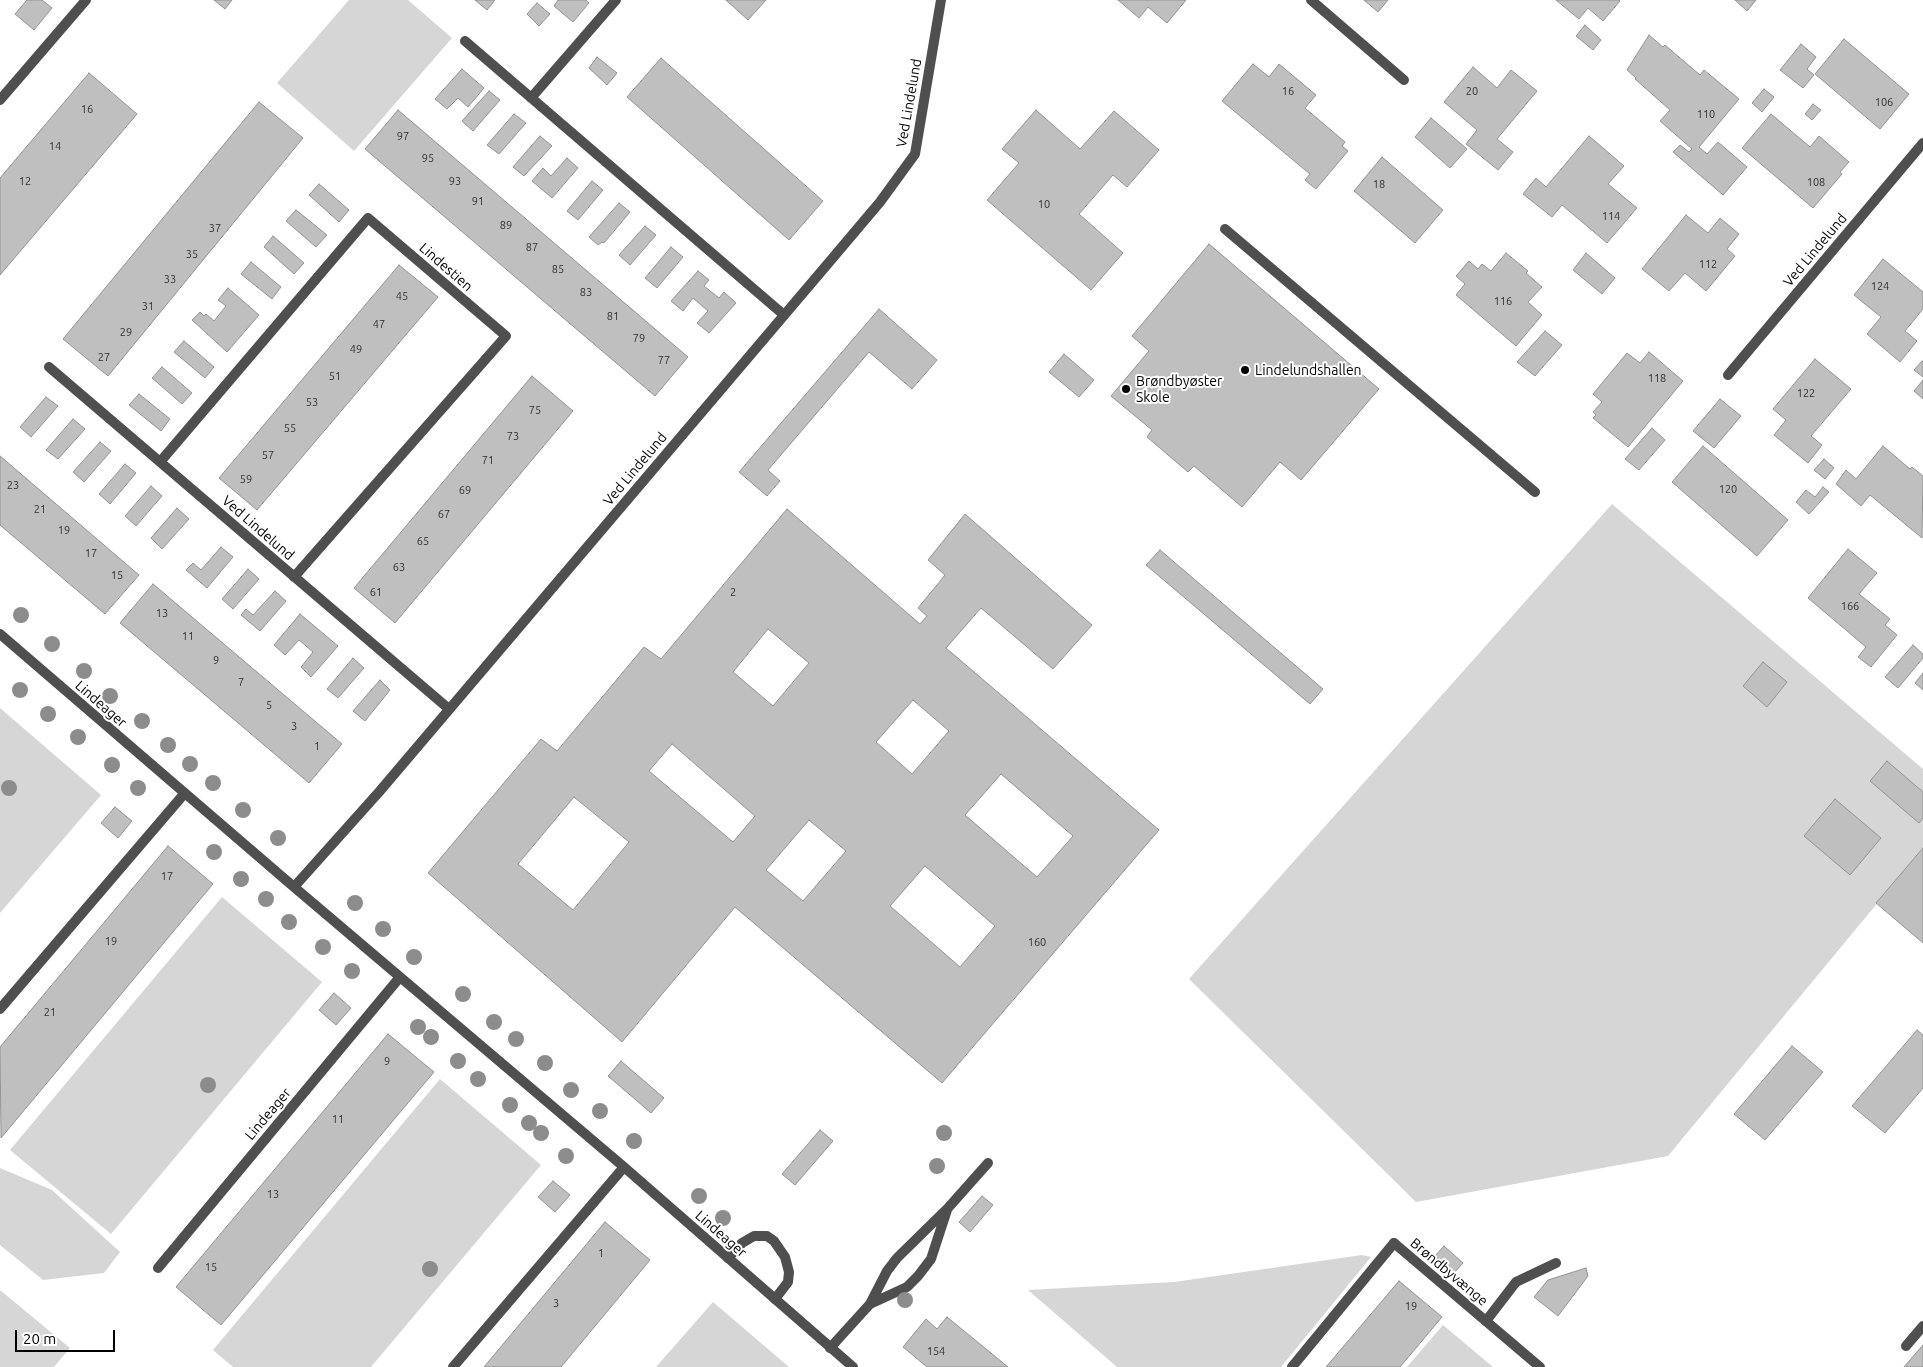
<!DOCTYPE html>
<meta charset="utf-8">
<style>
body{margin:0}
#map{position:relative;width:1923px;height:1367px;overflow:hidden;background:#fff;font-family:Ubuntu,sans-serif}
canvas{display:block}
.scale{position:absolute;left:15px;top:1330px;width:100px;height:22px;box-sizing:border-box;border:2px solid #000;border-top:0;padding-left:6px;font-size:15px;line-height:18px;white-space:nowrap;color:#000;-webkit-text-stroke:4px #fff;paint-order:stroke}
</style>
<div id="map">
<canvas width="1923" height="1367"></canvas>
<div class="scale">20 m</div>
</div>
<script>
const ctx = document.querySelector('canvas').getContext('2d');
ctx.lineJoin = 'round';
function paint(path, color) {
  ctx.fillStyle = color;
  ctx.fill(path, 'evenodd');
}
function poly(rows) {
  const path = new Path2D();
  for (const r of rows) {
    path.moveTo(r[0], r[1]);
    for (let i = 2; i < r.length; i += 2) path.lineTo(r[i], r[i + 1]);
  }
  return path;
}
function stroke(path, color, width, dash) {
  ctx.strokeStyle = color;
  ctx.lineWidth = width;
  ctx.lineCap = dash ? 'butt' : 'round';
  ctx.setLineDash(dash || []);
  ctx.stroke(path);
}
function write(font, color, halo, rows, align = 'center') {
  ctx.font = font + ' Ubuntu,sans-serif';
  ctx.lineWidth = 4;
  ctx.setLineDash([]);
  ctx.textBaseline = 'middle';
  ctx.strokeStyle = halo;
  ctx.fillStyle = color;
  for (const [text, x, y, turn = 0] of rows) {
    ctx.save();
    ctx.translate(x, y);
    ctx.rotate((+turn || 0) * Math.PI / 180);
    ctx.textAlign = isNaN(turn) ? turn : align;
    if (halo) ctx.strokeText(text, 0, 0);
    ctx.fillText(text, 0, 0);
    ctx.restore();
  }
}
paint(poly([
 [349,0,408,0,452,38,354,151,277,83],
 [1612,504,1923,769,1923,848,1668,1156,1416,1202,1189,979],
 [0,708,101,795,0,913],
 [222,897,322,982,111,1234,10,1150],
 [440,1079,541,1165,371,1367,233,1367,213,1350],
 [0,1168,52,1190,120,1252,104,1273,43,1280,0,1245],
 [1362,1255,1371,1257,1281,1367,1117,1367,1028,1290,1174,1282],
 [0,1290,70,1348,54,1367,0,1367],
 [713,1302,789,1367,656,1367],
 [1443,1325,1493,1367,1407,1367]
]), '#d6d6d6');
const building = poly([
 [27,0,42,0,52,8,34,30,15,14,27,0],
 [214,0,232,0,225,9,214,0],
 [475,0,495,0,487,10,475,0],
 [558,0,586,0,589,3,573,22,554,6,558,0],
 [726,0,766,0,748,20,726,0],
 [1118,0,1186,0,1167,23,1148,7,1139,18,1118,0],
 [1364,0,1388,0,1378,12,1364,0],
 [1556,0,1619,0,1620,1,1603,21,1588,8,1579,19,1556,0],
 [1735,0,1756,0,1747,11,1735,0],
 [537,3,550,14,539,26,527,14,537,3],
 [1585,25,1601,40,1593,50,1576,36,1585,25],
 [1649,35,1663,47,1665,45,1700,75,1704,70,1739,99,1699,147,1707,154,1718,142,1747,167,1723,195,1673,152,1680,145,1689,152,1692,149,1660,121,1670,110,1635,79,1636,78,1627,70,1649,35],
 [1844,39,1909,94,1880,129,1815,74,1844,39],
 [1801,44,1816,57,1807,69,1814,75,1803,88,1780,70,1801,44],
 [597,57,617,73,607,85,589,68,597,57],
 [661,58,823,201,789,240,627,97,661,58],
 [1253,64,1269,77,1279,64,1316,95,1305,108,1345,142,1342,146,1348,151,1316,189,1305,180,1310,174,1222,101,1253,64],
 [1473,67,1497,88,1511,70,1537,91,1497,139,1513,152,1498,170,1466,144,1477,130,1444,102,1473,67],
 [462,69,484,88,468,107,458,98,447,109,435,99,462,69],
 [89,73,137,114,0,275,0,178,89,73],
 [1764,89,1774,97,1762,112,1752,103,1764,89],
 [489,91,500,100,473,131,462,121,489,91],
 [259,102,303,138,108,376,63,339,259,102],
 [1813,104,1821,110,1812,120,1805,114,1813,104],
 [398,110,688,357,655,396,365,149,398,110],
 [1036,110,1080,149,1114,111,1159,150,1127,187,1113,175,1079,214,1123,253,1091,290,987,200,1019,163,1002,149,1036,110],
 [514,114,526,123,499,154,487,145,514,114],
 [1771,114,1810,147,1819,136,1849,162,1840,172,1842,174,1813,208,1742,148,1771,114],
 [1431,118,1467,149,1450,168,1415,137,1431,118],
 [540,136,552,146,524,176,513,167,540,136],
 [1589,136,1624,166,1608,184,1637,208,1607,243,1562,205,1552,217,1523,194,1536,178,1546,187,1589,136],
 [1382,157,1443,210,1415,243,1354,191,1382,157],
 [567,158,578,168,552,198,532,181,543,168,551,176,567,158],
 [592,181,603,190,578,220,567,211,592,181],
 [319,184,349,210,339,222,309,195,319,184],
 [619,203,630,212,604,243,602,242,598,245,589,237,619,203],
 [296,210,327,235,316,247,286,221,296,210],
 [1686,215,1708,233,1720,218,1739,234,1727,249,1735,256,1706,291,1685,273,1669,291,1642,269,1686,215],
 [645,226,656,235,630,265,619,255,645,226],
 [273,236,304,263,294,274,264,247,273,236],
 [1209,244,1379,389,1301,480,1280,462,1242,507,1194,466,1188,472,1147,437,1152,430,1111,396,1149,351,1132,336,1209,244],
 [671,247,683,257,657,288,645,278,671,247],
 [1506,253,1528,271,1526,273,1542,287,1528,302,1542,315,1516,346,1456,295,1465,284,1456,276,1469,261,1478,269,1482,264,1491,271,1506,253],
 [1586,253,1615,278,1602,294,1573,270,1586,253],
 [1883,259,1923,292,1923,309,1905,331,1917,341,1900,362,1867,334,1881,317,1854,295,1883,259],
 [251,262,281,287,272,299,241,274,251,262],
 [399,265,438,297,257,510,219,478,399,265],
 [698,271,709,280,704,286,719,298,724,292,736,303,709,333,697,323,708,311,693,298,683,311,671,301,698,271],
 [228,288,259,315,227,352,192,320,200,312,204,316,206,314,214,321,226,306,218,300,228,288],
 [879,309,937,360,912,389,869,352,768,470,780,481,767,496,739,472,879,309],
 [1545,331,1562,345,1535,376,1517,362,1545,331],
 [184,341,214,367,205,378,174,352,184,341],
 [1649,352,1683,381,1628,447,1593,418,1596,415,1593,412,1602,402,1593,394,1627,353,1640,363,1649,352],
 [1064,354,1094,380,1079,397,1049,372,1064,354],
 [1815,359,1851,389,1811,436,1822,445,1808,463,1774,435,1786,420,1773,409,1815,359],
 [1922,361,1923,362,1923,377,1914,370,1922,361],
 [162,367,192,393,182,404,152,378,162,367],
 [532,376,573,411,395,623,354,588,532,376],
 [1923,380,1923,399,1914,391,1923,380],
 [139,394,170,419,161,431,129,405,139,394],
 [46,397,58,406,31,437,20,427,46,397],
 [1720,399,1741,416,1714,448,1693,431,1720,399],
 [73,419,85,429,58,459,46,450,73,419],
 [1652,428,1665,440,1639,470,1625,459,1652,428],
 [100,442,111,451,84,482,73,472,100,442],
 [1703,446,1788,520,1757,556,1672,482,1703,446],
 [1883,446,1910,469,1912,467,1923,476,1922,538,1870,495,1861,506,1836,484,1846,470,1856,479,1883,446],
 [0,456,139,575,105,614,0,525,0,456],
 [1824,459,1834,468,1825,479,1814,470,1824,459],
 [125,464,136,473,110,504,99,494,125,464],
 [151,486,162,496,136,526,125,516,151,486],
 [1823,487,1829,492,1809,514,1796,502,1806,490,1815,497,1823,487],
 [177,508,189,519,162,549,151,538,177,508],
 [787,509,920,624,927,616,918,608,945,575,928,560,965,514,1092,625,1053,669,981,608,946,648,1159,830,942,1083,735,907,622,1042,428,873,541,739,557,751,644,647,661,659,787,509],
 [768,629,809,663,773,706,733,672,768,629],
 [913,700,949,731,912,774,876,742,913,700],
 [672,744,755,816,733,842,649,771,672,744],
 [1001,774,1073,836,1037,877,965,815,1001,774],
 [574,797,629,842,573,910,518,864,574,797],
 [809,820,846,851,803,901,766,870,809,820],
 [925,866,995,926,960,967,890,906,925,866],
 [221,547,233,557,207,588,186,570,193,563,201,570,221,547],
 [1848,549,1877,573,1859,594,1890,619,1885,625,1897,635,1871,667,1858,657,1866,647,1808,598,1848,549],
 [1160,550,1323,689,1310,704,1146,565,1160,550],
 [248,569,259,579,233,609,222,599,248,569],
 [153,584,342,744,309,783,120,623,153,584],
 [275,591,286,601,260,631,241,615,246,609,253,615,275,591],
 [300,614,338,646,311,677,301,667,313,652,299,640,285,655,274,645,300,614],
 [1913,645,1923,654,1923,658,1898,688,1885,677,1913,645],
 [353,658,364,668,338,698,327,689,353,658],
 [1763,662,1787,682,1767,707,1743,686,1763,662],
 [1923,673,1923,690,1915,683,1923,673],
 [380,680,390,690,365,721,353,711,380,680],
 [1887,761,1923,792,1923,818,1919,823,1870,781,1887,761],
 [1835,799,1881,838,1850,875,1804,836,1835,799],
 [115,807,132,821,118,838,101,823,115,807],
 [168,846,213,884,1,1138,0,1047,168,846],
 [1923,848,1923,943,1876,903,1923,848],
 [334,993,351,1008,336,1025,319,1010,334,993],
 [1917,1030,1923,1035,1923,1088,1885,1133,1852,1106,1917,1030],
 [388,1034,434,1072,221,1325,176,1287,388,1034],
 [1792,1046,1823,1072,1765,1140,1734,1114,1792,1046],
 [621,1061,664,1098,651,1113,608,1076,621,1061],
 [820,1130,833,1141,795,1185,782,1174,820,1130],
 [553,1181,570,1195,555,1212,538,1197,553,1181],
 [982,1196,993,1205,970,1232,959,1222,982,1196],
 [605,1222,650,1260,561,1367,484,1367,605,1222],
 [1444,1246,1463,1263,1454,1273,1435,1256,1444,1246],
 [1586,1268,1588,1276,1558,1316,1534,1297,1548,1280,1586,1268],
 [1399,1281,1442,1317,1400,1367,1326,1367,1399,1281],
 [947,1317,1008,1367,927,1367,903,1347,926,1319,937,1329,947,1317],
 [1923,1345,1923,1367,1904,1367,1923,1345]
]);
paint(building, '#bfbfbf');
stroke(building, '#939393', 1);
stroke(poly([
 [1225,229,1535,492],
 [728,1258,742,1243,754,1236,767,1236,774,1241,785,1257,789,1272,788,1282,775,1299],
 [870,1304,907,1287,918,1276,931,1259,947,1210],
 [1486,1321,1516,1282,1556,1263],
 [1906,1346,1923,1326],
 [830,1348,870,1304,887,1271,897,1258,948,1208,988,1163],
 [1292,1367,1394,1243]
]), '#4f4f4f', 10);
stroke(poly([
 [1311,0,1404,80],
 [465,41,784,315],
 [531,98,616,0],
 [0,100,86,0],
 [49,367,449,709],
 [1728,375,1923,143],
 [160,462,368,218,506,336,294,577],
 [0,634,294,887,624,1167,853,1367],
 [294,887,379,792,831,260,880,202,915,154,941,0],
 [0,1009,184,794],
 [1394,1243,1540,1367],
 [158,1268,400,977],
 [453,1367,624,1167]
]), '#4f4f4f', 10);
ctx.fillStyle = '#8c8c8c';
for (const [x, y] of [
 [21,615],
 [52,644],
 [84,671],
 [20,690],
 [110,696],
 [48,714],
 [142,721],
 [78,737],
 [168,745],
 [190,764],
 [112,765],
 [213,783],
 [9,788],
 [138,788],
 [243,810],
 [278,838],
 [214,852],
 [241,879],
 [266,899],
 [355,903],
 [289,922],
 [383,929],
 [323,947],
 [414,957],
 [352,971],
 [463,994],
 [494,1022],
 [418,1027],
 [431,1037],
 [516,1039],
 [458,1061],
 [545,1063],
 [478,1079],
 [208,1085],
 [571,1090],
 [510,1105],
 [600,1111],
 [529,1123],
 [541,1133],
 [944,1133],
 [634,1141],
 [566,1156],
 [937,1166],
 [699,1196],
 [723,1218],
 [430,1269],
 [905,1300]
]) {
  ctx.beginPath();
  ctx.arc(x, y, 8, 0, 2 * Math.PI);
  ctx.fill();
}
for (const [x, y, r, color] of [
 [1245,370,5,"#000"],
 [1126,389,5,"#000"]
]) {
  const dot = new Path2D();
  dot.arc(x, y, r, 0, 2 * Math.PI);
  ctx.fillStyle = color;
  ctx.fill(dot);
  stroke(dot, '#fff', 2);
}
write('11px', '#303030', null, [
 ["16",1288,91],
 ["20",1472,91],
 ["106",1884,102],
 ["16",87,109],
 ["110",1706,114],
 ["97",403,136],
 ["14",55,146],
 ["95",428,158],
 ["12",25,181],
 ["93",455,181],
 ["108",1816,182],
 ["18",1379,184],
 ["91",478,201],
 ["10",1044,204],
 ["114",1611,216],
 ["89",506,225],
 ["37",215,228],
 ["87",532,247],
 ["35",192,254],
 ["112",1708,264],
 ["85",558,269],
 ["33",170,279],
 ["124",1880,286],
 ["83",586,292],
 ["45",402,296],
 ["116",1503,301],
 ["31",148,306],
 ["81",613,316],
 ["47",379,324],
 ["29",126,332],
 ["79",639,338],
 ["49",356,349],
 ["27",104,357],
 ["77",664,360],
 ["51",335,376],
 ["118",1657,378],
 ["122",1806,393],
 ["53",312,402],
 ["75",535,410],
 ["55",290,428],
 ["73",513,436],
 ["57",268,455],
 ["71",488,460],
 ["59",246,479],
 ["23",13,485],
 ["120",1728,489],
 ["69",465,490],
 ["21",40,509],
 ["67",444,514],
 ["19",64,530],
 ["65",423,541],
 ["17",91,553],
 ["63",399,567],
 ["15",117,575],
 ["61",376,592],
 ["2",733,592],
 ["166",1850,606],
 ["13",162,613],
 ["11",188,636],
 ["9",216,660],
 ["7",241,682],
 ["5",269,705],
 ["3",294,726],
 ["1",317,746],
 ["17",167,876],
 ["19",111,941],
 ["160",1037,942],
 ["21",50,1012],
 ["9",387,1061],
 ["11",338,1119],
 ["13",273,1194],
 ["1",601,1253],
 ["15",211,1267],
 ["3",556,1303],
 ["19",1411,1306],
 ["154",936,1351]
]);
write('14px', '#000', '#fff', [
 ["Ved Lindelund",909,103,-80],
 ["Ved Lindelund",1815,250,-50],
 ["Lindestien",446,267,41],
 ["Ved Lindelund",635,469,-50],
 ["Ved Lindelund",258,528,41],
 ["Lindeager",101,704,41],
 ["Lindeager",268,1114,-50],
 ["Lindeager",721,1234,41],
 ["Brøndbyvænge",1449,1272,40]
]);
write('14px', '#000', '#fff', [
 ["Lindelundshallen",1255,370],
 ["Brøndbyøster",1136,381],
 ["Skole",1136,397]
], 'left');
</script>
